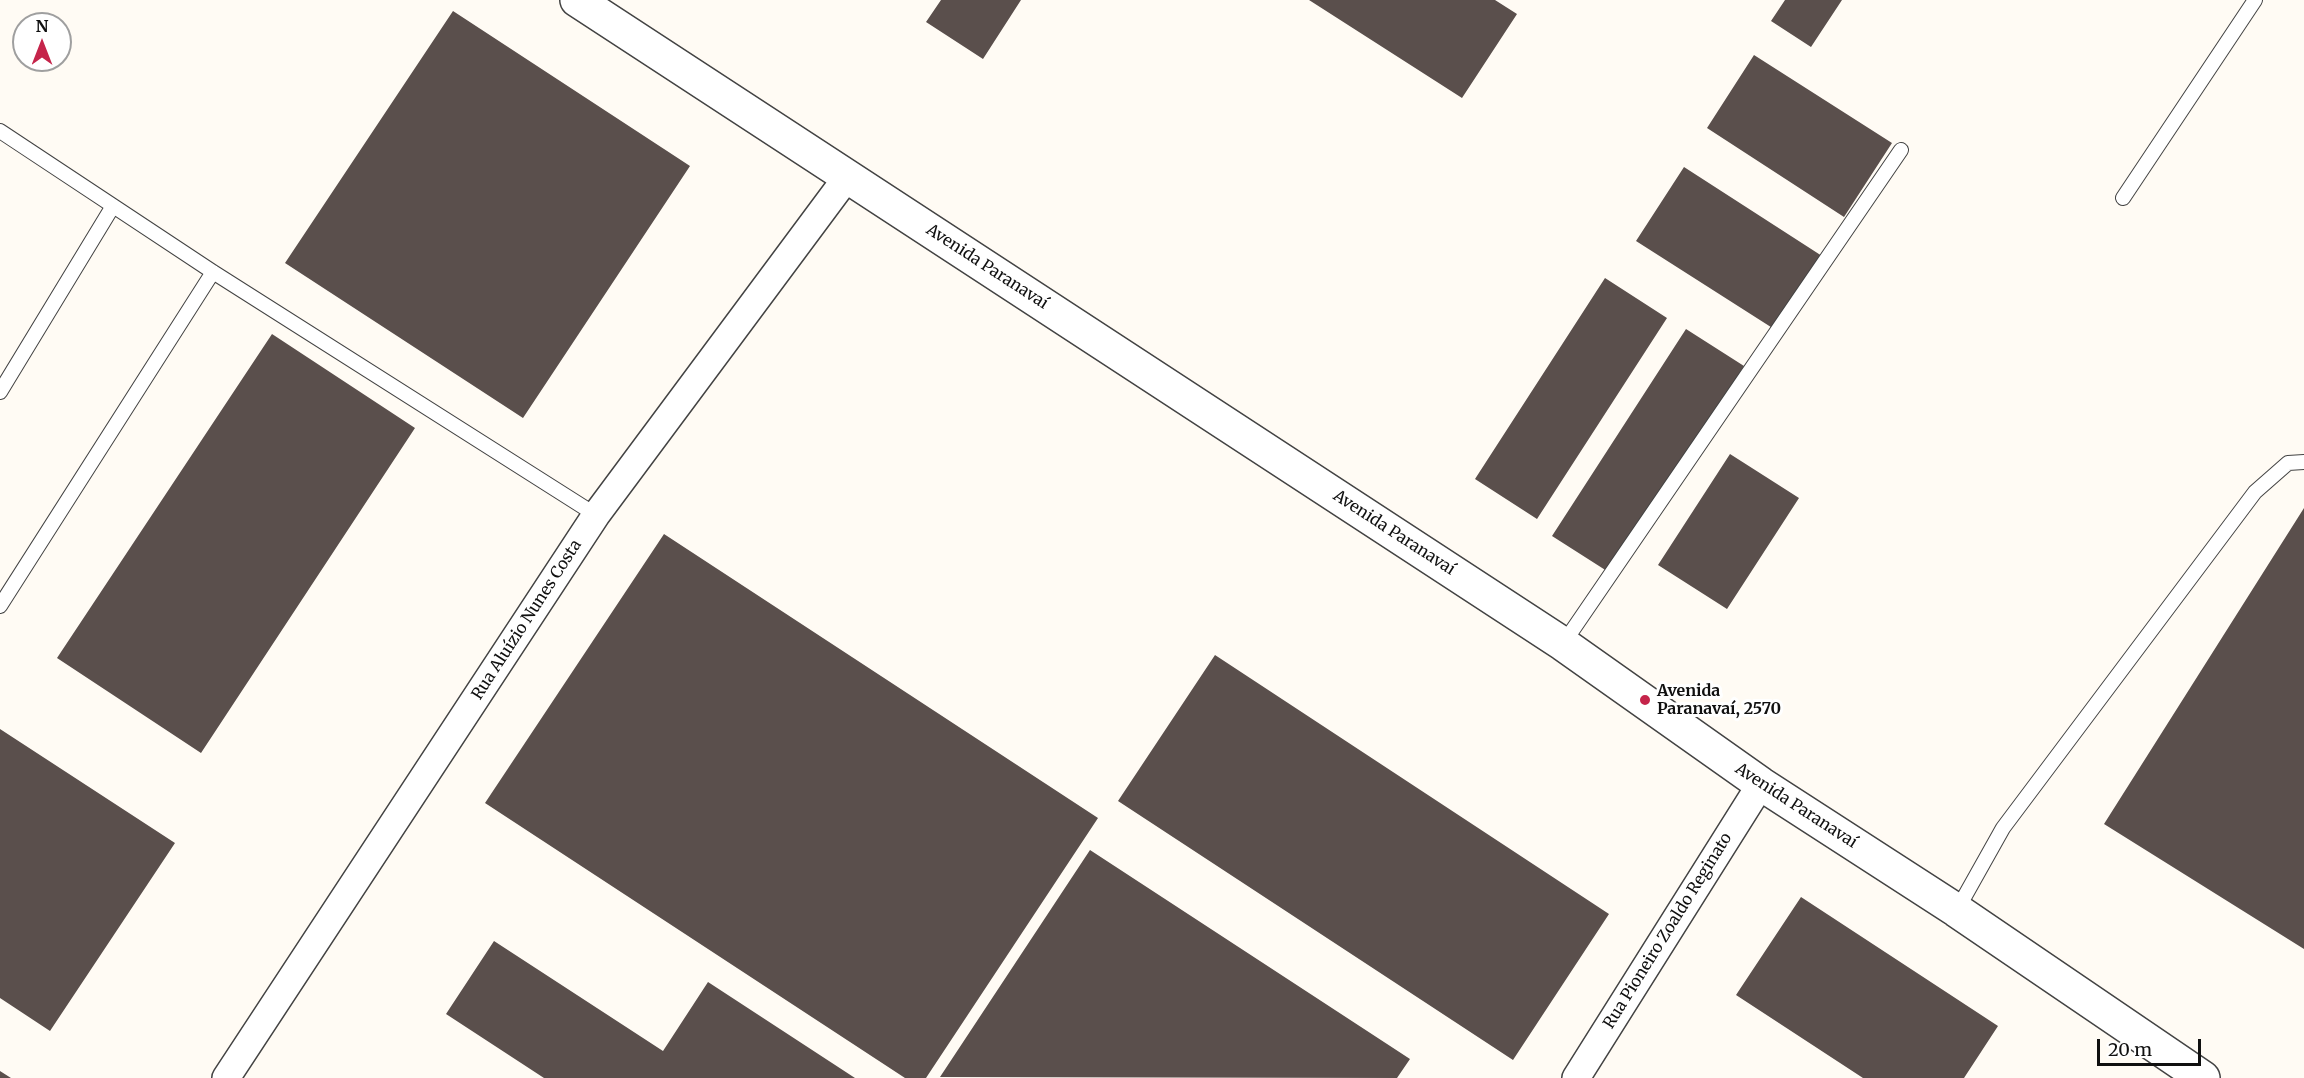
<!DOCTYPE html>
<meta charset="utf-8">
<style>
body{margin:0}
#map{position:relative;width:2304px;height:1078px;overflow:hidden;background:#fffbf4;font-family:Merriweather,serif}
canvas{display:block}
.north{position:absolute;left:12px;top:12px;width:60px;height:60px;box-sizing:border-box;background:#fff;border:2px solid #9f9f9f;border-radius:50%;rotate:0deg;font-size:16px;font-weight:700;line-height:24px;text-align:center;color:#101010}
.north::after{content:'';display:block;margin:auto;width:21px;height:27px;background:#c5244a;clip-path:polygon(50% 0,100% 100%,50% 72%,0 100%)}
.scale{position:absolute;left:2097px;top:1039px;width:104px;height:27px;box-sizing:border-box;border:3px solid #101010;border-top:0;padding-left:8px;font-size:18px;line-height:21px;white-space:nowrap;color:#101010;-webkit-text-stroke:4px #fff;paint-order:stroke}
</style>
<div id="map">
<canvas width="2304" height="1078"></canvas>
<div class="north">N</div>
<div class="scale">20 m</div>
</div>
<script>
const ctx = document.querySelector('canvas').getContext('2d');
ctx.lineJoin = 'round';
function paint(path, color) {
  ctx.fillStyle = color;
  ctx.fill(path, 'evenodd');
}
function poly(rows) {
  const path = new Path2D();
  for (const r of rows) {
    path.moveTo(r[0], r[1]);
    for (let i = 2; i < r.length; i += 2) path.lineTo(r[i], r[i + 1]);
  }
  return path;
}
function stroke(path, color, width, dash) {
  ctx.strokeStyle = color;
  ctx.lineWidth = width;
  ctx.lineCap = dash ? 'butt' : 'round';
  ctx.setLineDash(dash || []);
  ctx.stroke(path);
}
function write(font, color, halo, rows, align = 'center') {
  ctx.font = font + ' Merriweather,serif';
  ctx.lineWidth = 6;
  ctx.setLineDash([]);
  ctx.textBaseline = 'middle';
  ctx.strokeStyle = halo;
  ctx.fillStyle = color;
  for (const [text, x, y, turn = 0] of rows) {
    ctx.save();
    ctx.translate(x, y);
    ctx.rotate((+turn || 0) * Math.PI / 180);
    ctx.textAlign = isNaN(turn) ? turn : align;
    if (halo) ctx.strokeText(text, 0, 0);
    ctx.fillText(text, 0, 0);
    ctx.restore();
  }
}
paint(poly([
 [941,0,1021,0,983,59,926,22],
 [1309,0,1495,0,1517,14,1462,98],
 [1785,0,1842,0,1811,47,1771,21],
 [453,11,690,166,523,418,285,263],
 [1754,55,1892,143,1844,217,1707,128],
 [1684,167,1822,256,1774,329,1636,241],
 [1605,278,1667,318,1537,519,1475,479],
 [1686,329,1744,366,1610,573,1552,536],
 [272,334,415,428,201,753,57,658],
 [1730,454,1799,498,1727,609,1658,565],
 [2304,508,2304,949,2104,824],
 [664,534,1098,818,926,1078,905,1078,485,803],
 [1215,655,1609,914,1513,1060,1118,801],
 [0,729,175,843,50,1031,0,998],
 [1090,850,1410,1059,1397,1078,940,1077],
 [1801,897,1998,1026,1964,1078,1863,1078,1736,995],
 [494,941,663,1051,708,982,855,1078,544,1078,446,1014],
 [0,1071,11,1078,0,1078]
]), '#5a4f4c');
const service = poly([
 [0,131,213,272,596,515],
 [2123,198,2255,0],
 [0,392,113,206],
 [0,606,213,272],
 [1563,644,1901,150],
 [1957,910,2003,828,2255,492,2288,463,2304,462]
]);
const minor = poly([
 [226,1078,596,515,848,176],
 [1576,1078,1761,784]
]);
const tertiary = poly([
 [577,0,1563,644,1761,784,1956,910,2203,1078]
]);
stroke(service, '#434343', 16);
stroke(minor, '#434343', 30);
stroke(tertiary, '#434343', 36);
stroke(service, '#fff', 14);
stroke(minor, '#fff', 27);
stroke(tertiary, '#fff', 33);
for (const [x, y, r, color] of [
 [1645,700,6,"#c5244a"]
]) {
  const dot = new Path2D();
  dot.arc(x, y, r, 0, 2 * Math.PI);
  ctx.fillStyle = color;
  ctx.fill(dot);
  stroke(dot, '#fff', 2);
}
write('16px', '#101010', '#fff', [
 ["Avenida Paranavaí",987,267,33],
 ["Avenida Paranavaí",1394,533,33],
 ["Rua Aluízio Nunes Costa",527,620,-57],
 ["Avenida Paranavaí",1796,806,33],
 ["Rua Pioneiro Zoaldo Reginato",1668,931,-58]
]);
write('bold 16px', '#101010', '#fff', [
 ["Avenida",1657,691],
 ["Paranavaí, 2570",1657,709]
], 'left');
</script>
